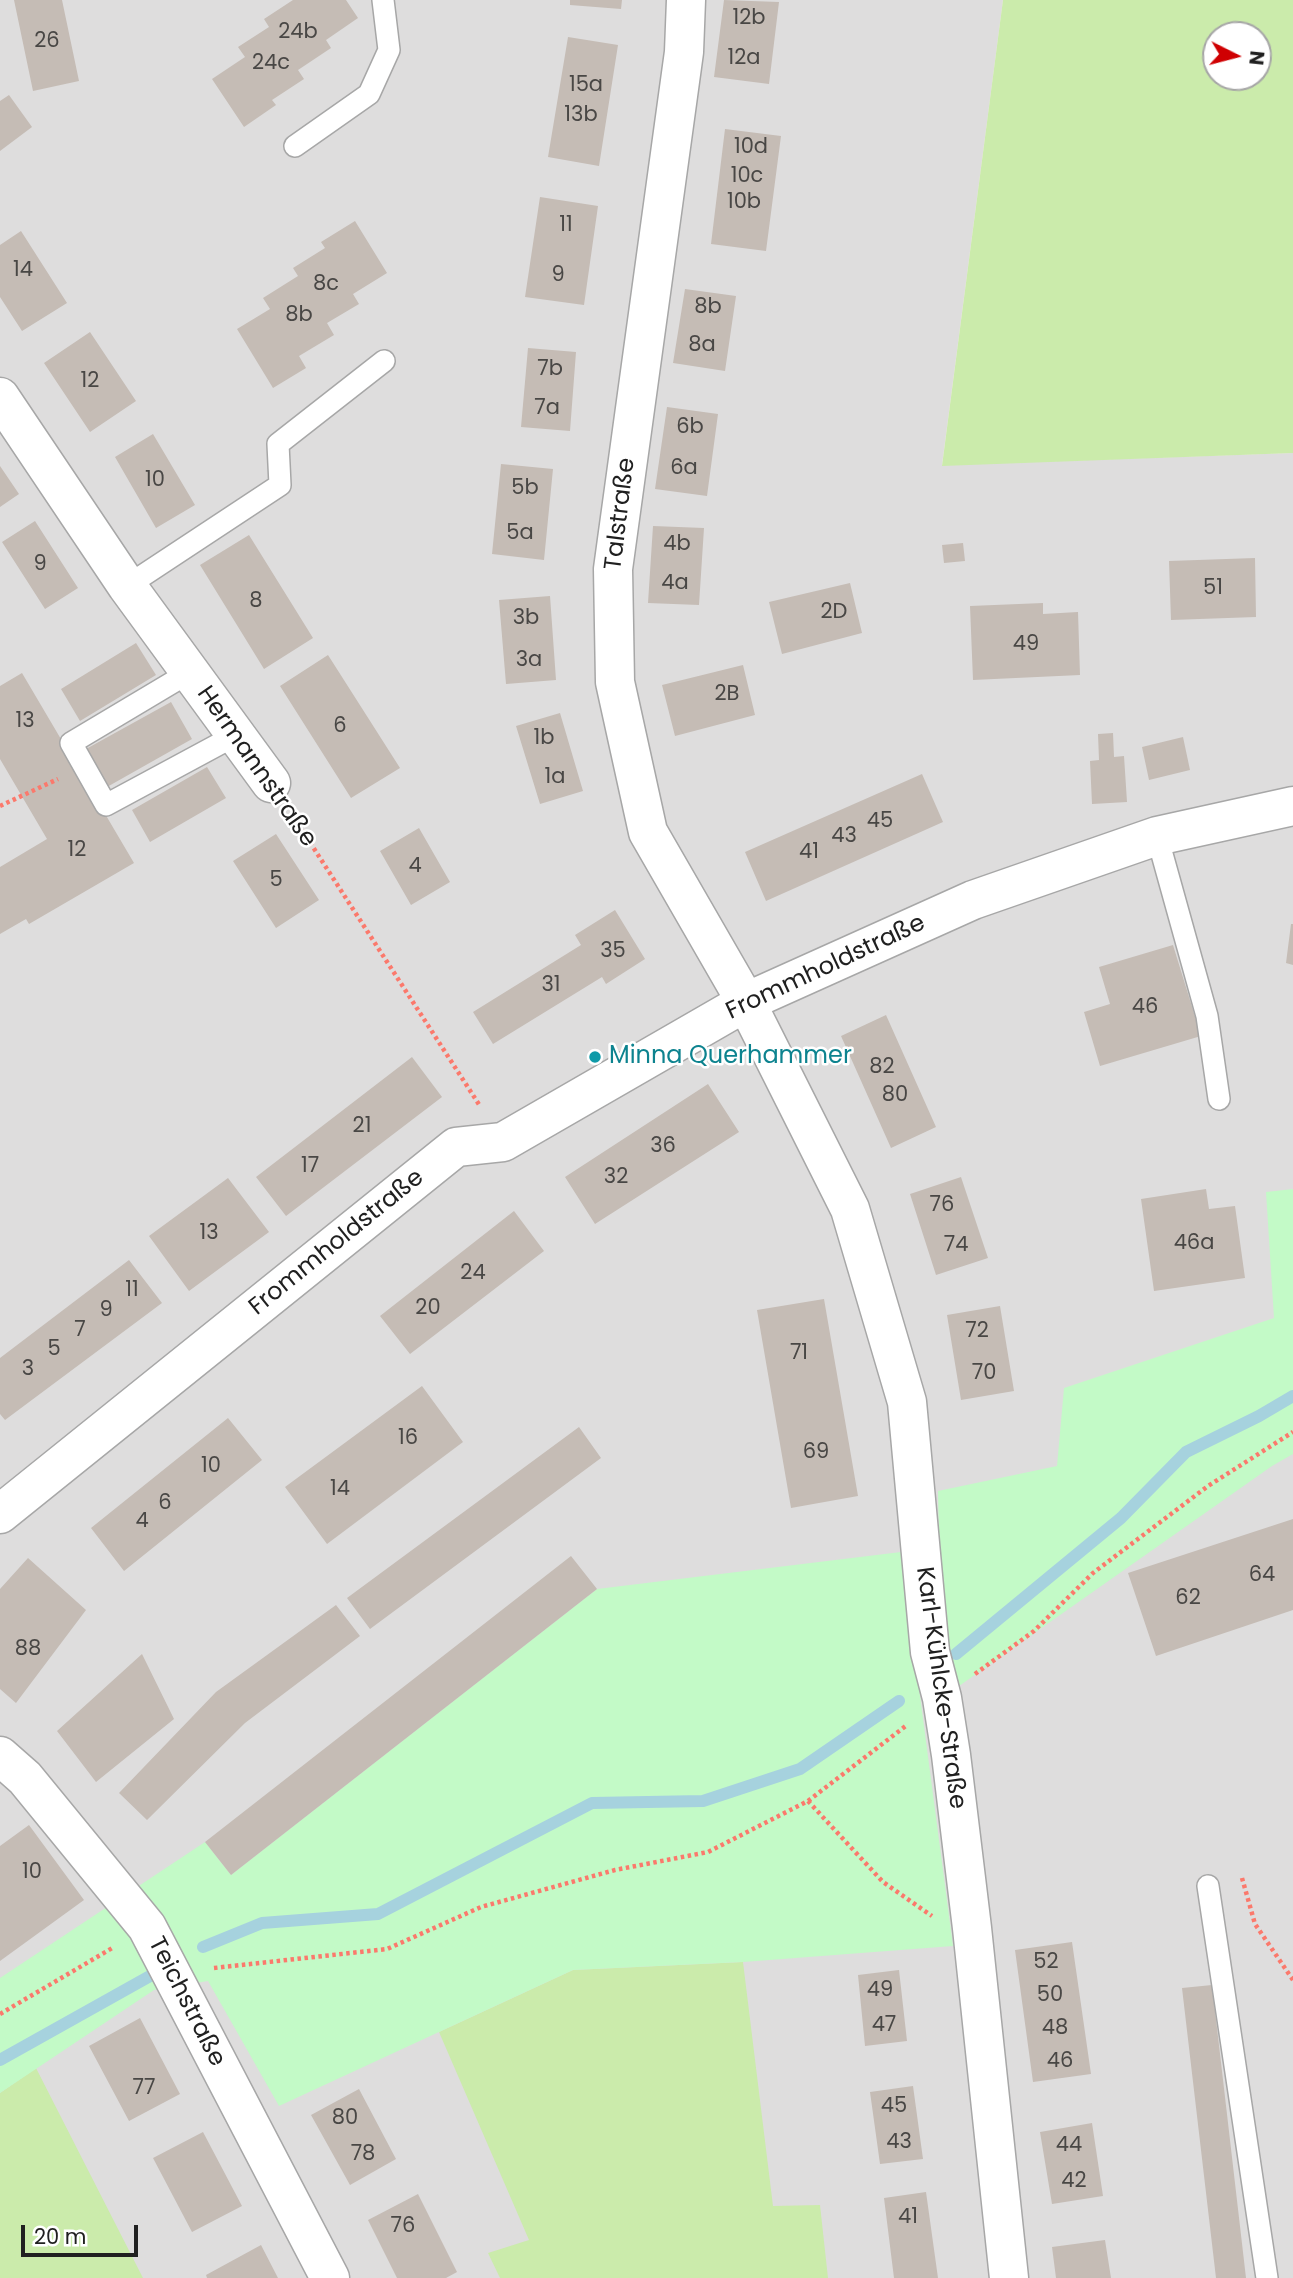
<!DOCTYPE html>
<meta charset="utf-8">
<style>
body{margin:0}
#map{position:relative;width:1293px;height:2278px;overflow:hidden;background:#f0ede6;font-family:Poppins,sans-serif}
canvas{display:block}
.north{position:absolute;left:1202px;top:21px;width:70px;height:70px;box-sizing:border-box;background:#fff;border:2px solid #a6a6a6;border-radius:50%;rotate:96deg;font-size:19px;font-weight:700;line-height:28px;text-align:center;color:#202020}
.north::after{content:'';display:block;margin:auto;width:24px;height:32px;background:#cf0002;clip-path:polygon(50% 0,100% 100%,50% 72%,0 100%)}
.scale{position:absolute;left:21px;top:2225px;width:117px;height:32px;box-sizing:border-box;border:4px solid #202020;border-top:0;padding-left:9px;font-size:21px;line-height:24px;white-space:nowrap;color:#202020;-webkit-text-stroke:5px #fff;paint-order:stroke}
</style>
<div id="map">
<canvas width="1293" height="2278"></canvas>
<div class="north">N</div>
<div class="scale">20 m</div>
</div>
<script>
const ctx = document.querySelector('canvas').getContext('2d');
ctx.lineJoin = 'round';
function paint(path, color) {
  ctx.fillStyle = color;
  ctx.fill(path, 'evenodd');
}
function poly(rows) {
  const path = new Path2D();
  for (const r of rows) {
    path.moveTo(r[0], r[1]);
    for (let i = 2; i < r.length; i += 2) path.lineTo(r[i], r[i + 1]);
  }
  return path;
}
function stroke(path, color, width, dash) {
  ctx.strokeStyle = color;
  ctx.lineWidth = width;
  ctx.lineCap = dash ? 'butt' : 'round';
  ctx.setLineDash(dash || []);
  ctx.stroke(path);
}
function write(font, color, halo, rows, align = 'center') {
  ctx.font = font + ' Poppins,sans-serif';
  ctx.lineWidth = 5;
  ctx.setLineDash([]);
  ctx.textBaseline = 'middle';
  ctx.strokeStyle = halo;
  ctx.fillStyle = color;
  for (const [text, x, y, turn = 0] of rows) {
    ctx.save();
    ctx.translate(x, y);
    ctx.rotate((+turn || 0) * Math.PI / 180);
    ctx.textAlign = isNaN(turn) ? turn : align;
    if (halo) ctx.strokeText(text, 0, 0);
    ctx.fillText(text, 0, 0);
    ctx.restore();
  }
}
paint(poly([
 [0,0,1003,0,942,465,1293,453,1293,2278,0,2278]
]), '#dedddd');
paint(poly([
 [1003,0,1293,0,1293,453,942,466],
 [1216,35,1258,35,1258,77,1216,77],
 [743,1962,773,2206,820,2205,828,2278,500,2278,488,2253,529,2240,439,2032,573,1970],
 [36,2068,143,2278,0,2278,0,2093]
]), '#cbebab');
paint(poly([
 [1293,1189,1293,1454,1272,1466,942,1698,938,1491,1057,1466,1064,1388,1274,1318,1266,1192],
 [901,1552,953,1946,743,1962,573,1970,279,2106,208,1981,154,1990,0,2093,0,1978,205,1842,231,1875,597,1589]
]), '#c3fac7');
stroke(poly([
 [956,1654,1121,1518,1186,1452,1259,1416,1293,1396],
 [203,1947,262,1923,378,1914,592,1803,703,1801,800,1769,899,1701],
 [0,2060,159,1971]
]), '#a6d2de', 12);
paint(poly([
 [14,0,62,0,79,81,33,91],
 [293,0,346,0,358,18,326,40,331,48,298,70,304,79,272,100,276,105,244,127,212,79,245,57,238,47,269,27,264,19],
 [570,0,622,0,621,9,570,5],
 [724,0,779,2,769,84,714,77],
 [568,37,618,45,599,166,548,157],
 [9,95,32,127,0,151,0,101],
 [725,129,781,136,766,251,711,244],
 [540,197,598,206,584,305,525,297],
 [355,221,387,273,353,294,359,304,327,323,334,335,299,356,306,368,273,388,237,329,270,309,263,298,298,276,293,268,325,248,321,242],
 [21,231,67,303,22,331,0,297,0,245],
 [685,289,736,296,725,371,673,363],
 [90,332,136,401,90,432,44,363],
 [528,348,576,352,570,431,521,427],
 [667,407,718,414,707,496,655,489],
 [153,434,195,505,156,528,115,457],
 [501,464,553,469,544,560,492,554],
 [0,466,19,494,0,507],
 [35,521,78,588,45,609,2,542],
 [653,526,704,528,699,605,648,603],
 [249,535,313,638,264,669,200,565],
 [963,543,965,561,944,563,942,545],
 [1255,558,1256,617,1171,620,1169,561],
 [850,583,862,633,782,654,769,602],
 [550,596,556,680,506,684,499,600],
 [1043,603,1043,614,1078,612,1080,675,973,680,970,606],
 [136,643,156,675,80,721,61,689],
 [328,655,400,768,351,798,280,686],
 [743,665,755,715,675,736,662,685],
 [22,673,134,863,29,924,26,919,0,934,0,867,47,839,0,759,0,686],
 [171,702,192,739,107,787,86,749],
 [560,713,583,791,540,804,516,726],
 [1113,733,1114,757,1124,756,1127,802,1092,804,1090,761,1099,760,1098,734],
 [1183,737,1190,770,1149,780,1142,747],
 [207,767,226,798,150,842,132,810],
 [922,774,943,822,766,901,745,852],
 [419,828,450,882,411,905,380,851],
 [276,834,319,900,276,928,233,861],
 [615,910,645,959,606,984,602,977,493,1044,473,1012,581,945,575,935],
 [1291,924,1293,924,1293,965,1286,963],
 [1173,945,1201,1036,1100,1066,1084,1012,1110,1004,1099,967],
 [886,1015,936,1127,891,1148,841,1036],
 [412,1057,442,1097,286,1216,256,1177],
 [708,1084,739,1132,595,1224,565,1177],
 [961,1177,988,1258,936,1275,910,1194],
 [228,1178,269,1232,189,1291,149,1236],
 [1206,1189,1209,1209,1235,1206,1245,1278,1154,1291,1141,1199],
 [514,1211,544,1251,410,1354,380,1316],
 [129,1260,162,1303,5,1420,0,1414,0,1358],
 [824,1299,858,1496,791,1508,757,1310],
 [1000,1306,1014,1391,961,1400,947,1315],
 [422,1386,463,1442,327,1544,285,1487],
 [228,1418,262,1460,124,1571,91,1528],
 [579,1427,601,1458,370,1629,347,1598],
 [1293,1519,1293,1610,1156,1656,1128,1573],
 [571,1556,597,1589,231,1875,205,1842],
 [28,1558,86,1610,16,1703,0,1689,0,1589],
 [336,1605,360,1636,245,1723,147,1820,119,1793,216,1692],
 [142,1654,174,1719,96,1782,57,1731],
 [29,1825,84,1900,0,1961,0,1846],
 [1072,1942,1091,2074,1033,2082,1015,1950],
 [899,1970,907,2041,865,2046,858,1975],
 [1212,1985,1246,2278,1216,2278,1182,1988],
 [140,2018,180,2094,129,2121,89,2046],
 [913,2086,923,2159,880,2164,870,2092],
 [359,2089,396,2159,350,2185,311,2115],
 [1092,2123,1103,2196,1052,2204,1040,2132],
 [203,2132,242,2206,192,2232,153,2158],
 [926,2192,938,2278,894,2278,884,2198],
 [418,2194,457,2272,446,2278,397,2278,368,2220],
 [1105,2240,1111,2278,1056,2278,1052,2247],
 [261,2245,278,2278,207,2278,206,2275]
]), '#c5bcb5');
const lane = poly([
 [295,146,369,94,389,50,383,0],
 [127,586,280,485,278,444,384,361],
 [190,672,71,743,106,805,236,735],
 [1157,836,1207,1016,1219,1099],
 [1208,1886,1267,2278]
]);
const street = poly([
 [686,0,684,52,613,569,615,682,648,832,746,1002,850,1209,907,1402,930,1652,942,1698,951,1755,972,1928,1009,2278],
 [0,397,127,586,271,783],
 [0,1514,456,1147,503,1142,746,1002,973,900,1157,836,1293,806],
 [0,1756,25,1778,147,1927,330,2278]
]);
stroke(lane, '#a7a7a7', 24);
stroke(street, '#a7a7a7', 41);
stroke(poly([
 [0,806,58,779],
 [291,813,480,1106],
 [975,1674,1034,1631,1093,1573,1208,1486,1293,1432],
 [808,1801,883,1882,932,1916],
 [1242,1878,1255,1924,1293,1980],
 [214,1968,387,1949,481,1907,615,1870,708,1852,808,1801,907,1725],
 [0,2014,114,1947]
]), '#fb796c', 4.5, [3.5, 3.5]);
stroke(lane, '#fff', 21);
stroke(street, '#fff', 38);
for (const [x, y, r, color] of [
 [595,1057,7,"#0f9aa8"]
]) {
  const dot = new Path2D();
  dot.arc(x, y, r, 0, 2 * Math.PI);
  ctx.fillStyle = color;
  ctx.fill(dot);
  stroke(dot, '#fff', 2.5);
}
write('21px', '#494745', null, [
 ["12b",749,19],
 ["24b",298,33],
 ["26",47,42],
 ["12a",744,59],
 ["24c",271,64],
 ["15a",586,86],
 ["13b",581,116],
 ["10d",751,148],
 ["10c",747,177],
 ["10b",744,203],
 ["11",566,226],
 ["14",23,271],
 ["9",558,276],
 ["8c",326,285],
 ["8b",708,308],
 ["8b",299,316],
 ["8a",702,346],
 ["7b",550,370],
 ["12",90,382],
 ["7a",547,409],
 ["6b",690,428],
 ["6a",684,469],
 ["10",155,481],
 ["5b",525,489],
 ["5a",520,534],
 ["4b",677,545],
 ["9",40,565],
 ["4a",675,584],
 ["51",1213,589],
 ["8",256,602],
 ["2D",834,613],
 ["3b",526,619],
 ["49",1026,645],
 ["3a",529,661],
 ["2B",727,695],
 ["13",25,722],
 ["6",340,727],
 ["1b",544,739],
 ["1a",555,778],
 ["45",880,822],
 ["43",844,837],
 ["12",77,851],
 ["41",809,853],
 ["4",415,867],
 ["5",276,881],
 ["35",613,952],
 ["31",551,986],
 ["46",1145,1008],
 ["82",882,1068],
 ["80",895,1096],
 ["21",362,1127],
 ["36",663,1147],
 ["17",310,1167],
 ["32",616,1178],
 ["76",942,1206],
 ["13",209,1234],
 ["46a",1194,1244],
 ["74",956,1246],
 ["24",473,1274],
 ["11",132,1291],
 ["20",428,1309],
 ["9",106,1311],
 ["7",80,1331],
 ["72",977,1332],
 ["5",54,1350],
 ["71",799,1354],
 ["3",28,1370],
 ["70",984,1374],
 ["16",408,1439],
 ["69",816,1453],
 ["10",211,1467],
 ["14",340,1490],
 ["6",165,1504],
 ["4",142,1522],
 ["64",1262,1576],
 ["62",1188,1599],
 ["88",28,1650],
 ["10",32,1873],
 ["52",1046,1963],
 ["49",880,1991],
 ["50",1050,1996],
 ["47",884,2026],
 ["48",1055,2029],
 ["46",1060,2062],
 ["77",144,2089],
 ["45",894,2107],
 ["80",345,2119],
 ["43",899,2143],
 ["44",1069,2146],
 ["78",363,2155],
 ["42",1074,2182],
 ["41",908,2218],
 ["76",403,2227]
]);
write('24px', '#202020', '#fff', [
 ["Talstraße",621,514,-83],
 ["Hermannstraße",256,767,55],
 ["Frommholdstraße",826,968,-25],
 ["Frommholdstraße",337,1243,-39],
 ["Karl-Kühlcke-Straße",940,1688,82],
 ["Teichstraße",186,2002,63]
]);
write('24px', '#0d838f', '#fff', [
 ["Minna Querhammer",609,1057]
], 'left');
</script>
